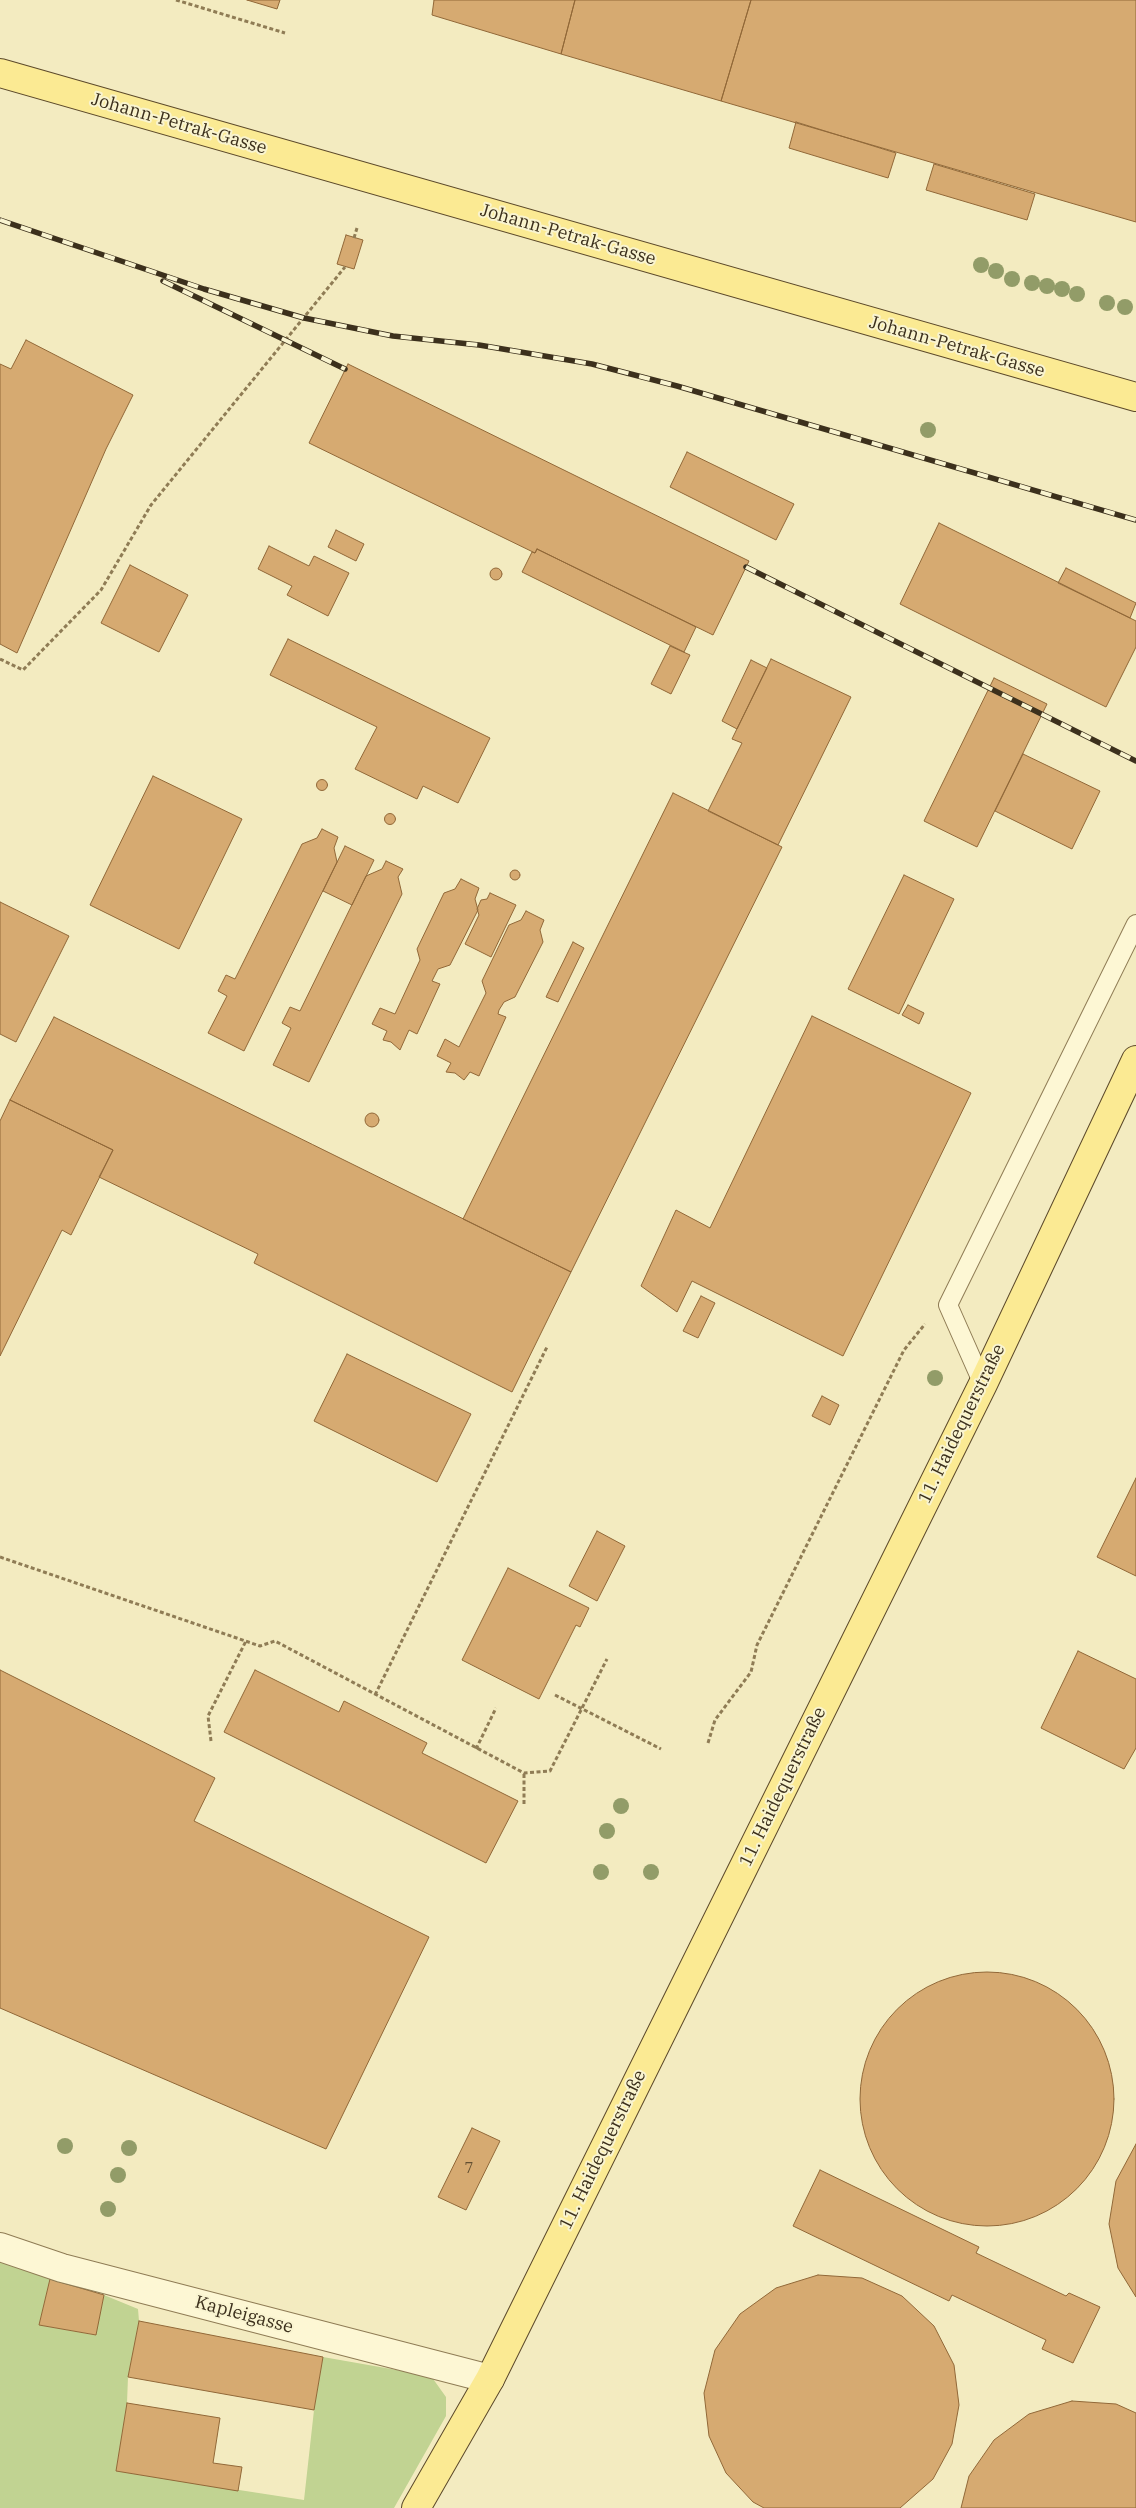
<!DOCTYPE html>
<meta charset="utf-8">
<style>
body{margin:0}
canvas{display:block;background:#f3ebc0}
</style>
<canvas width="1136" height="2508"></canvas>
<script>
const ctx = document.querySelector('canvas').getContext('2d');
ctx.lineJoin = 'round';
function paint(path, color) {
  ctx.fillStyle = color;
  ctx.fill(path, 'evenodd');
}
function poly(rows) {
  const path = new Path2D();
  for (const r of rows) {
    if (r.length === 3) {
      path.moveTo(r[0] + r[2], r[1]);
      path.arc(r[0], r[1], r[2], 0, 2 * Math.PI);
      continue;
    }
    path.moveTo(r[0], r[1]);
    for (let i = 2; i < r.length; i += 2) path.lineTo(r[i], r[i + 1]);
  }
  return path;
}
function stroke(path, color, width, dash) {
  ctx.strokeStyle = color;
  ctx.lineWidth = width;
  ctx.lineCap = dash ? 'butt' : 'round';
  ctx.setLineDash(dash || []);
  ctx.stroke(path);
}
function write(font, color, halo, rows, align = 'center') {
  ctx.font = font + ' "IBM Plex Serif",serif';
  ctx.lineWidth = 4;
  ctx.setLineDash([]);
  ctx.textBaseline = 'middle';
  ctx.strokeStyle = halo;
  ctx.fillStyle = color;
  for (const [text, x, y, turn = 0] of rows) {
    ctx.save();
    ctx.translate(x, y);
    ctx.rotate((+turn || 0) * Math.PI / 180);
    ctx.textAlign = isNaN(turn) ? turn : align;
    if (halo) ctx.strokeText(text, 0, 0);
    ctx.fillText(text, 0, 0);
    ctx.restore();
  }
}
paint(poly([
 [0,2259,50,2279,39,2325,95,2335,104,2295,138,2309,139,2321,128,2377,127,2403,116,2471,304,2500,314,2410,323,2357,431,2376,446,2397,446,2416,394,2508,0,2508]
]), '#c1d392');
const building = poly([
 [247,0,280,0,277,9,247,0],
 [434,0,575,0,561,54,432,15,434,0],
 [575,0,751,0,721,101,561,54,575,0],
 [751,0,1136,0,1136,222,721,101,751,0],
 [796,122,896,153,888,178,789,148,796,122],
 [934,164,1035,194,1027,220,926,190,934,164],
 [346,235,363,240,354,269,337,264,346,235],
 [26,340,133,395,106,449,17,653,0,644,0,364,11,369,26,340],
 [348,364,749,561,713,635,537,549,535,553,309,443,348,364],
 [687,452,794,504,776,540,670,487,687,452],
 [939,523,1136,621,1136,647,1106,707,900,604,939,523],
 [336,530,364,544,356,561,328,547,336,530],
 [269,546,309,566,314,556,349,573,328,616,287,595,292,586,258,569,269,546],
 [537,549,696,627,684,652,522,572,532,552,535,553,537,549],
 [130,565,188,595,159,652,101,623,130,565],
 [496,574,6],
 [1066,568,1136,603,1130,618,1058,583,1066,568],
 [288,639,490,738,458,803,423,786,417,799,355,769,377,727,270,675,288,639],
 [670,646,690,655,671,694,651,684,670,646],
 [771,659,851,697,778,845,708,811,742,743,732,739,771,659],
 [751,660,767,668,737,729,722,721,751,660],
 [994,678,1047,704,977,847,924,821,994,678],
 [1023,754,1100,791,1072,849,995,811,1023,754],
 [153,776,242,819,179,949,90,905,153,776],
 [322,785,5.5],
 [673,793,782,847,571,1272,463,1219,673,793],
 [390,819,5.5],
 [322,829,338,837,334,848,337,862,244,1051,208,1033,227,996,218,991,226,975,235,979,302,844,317,838,322,829],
 [345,846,374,860,352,905,323,891,345,846],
 [386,861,403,869,398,877,402,894,309,1082,273,1065,291,1028,282,1023,290,1007,300,1011,366,876,382,869,386,861],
 [515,875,5],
 [904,875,954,899,899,1014,848,989,904,875],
 [461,879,479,888,475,899,478,910,450,965,438,969,432,981,440,984,417,1034,409,1030,400,1050,391,1042,383,1040,387,1031,372,1024,380,1008,395,1014,420,960,417,949,444,893,455,889,461,879],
 [490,893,516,905,491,957,465,944,479,915,477,909,481,900,487,899,490,893],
 [0,902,69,936,16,1042,0,1034,0,902],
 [526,911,544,920,540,930,543,942,515,997,504,1002,499,1010,498,1014,506,1017,479,1076,470,1072,464,1080,455,1073,446,1072,451,1063,437,1056,445,1039,459,1047,486,993,482,981,509,925,521,920,526,911],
 [573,942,584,948,558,1002,546,997,573,942],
 [908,1005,924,1013,919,1024,902,1015,908,1005],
 [812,1016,971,1093,843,1356,692,1281,677,1312,641,1286,676,1210,710,1228,812,1016],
 [54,1017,571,1272,512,1392,254,1263,258,1254,99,1177,113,1150,10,1100,54,1017],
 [10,1100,113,1150,71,1235,62,1230,0,1356,0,1121,10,1100],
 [372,1120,7],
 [701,1296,715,1303,698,1338,683,1331,701,1296],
 [347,1354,471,1414,437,1482,314,1421,347,1354],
 [822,1396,839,1405,830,1425,812,1416,822,1396],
 [1136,1478,1136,1576,1097,1557,1136,1478],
 [597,1531,625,1546,597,1601,569,1586,597,1531],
 [508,1568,589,1608,580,1627,576,1625,539,1699,462,1660,508,1568],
 [1078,1651,1136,1679,1136,1748,1124,1769,1041,1728,1078,1651],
 [0,1670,215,1778,194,1821,429,1937,326,2149,0,2008,0,1670],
 [255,1670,339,1712,344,1701,427,1743,422,1753,518,1801,486,1863,224,1732,255,1670],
 [987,2099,127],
 [472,2128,500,2141,466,2210,438,2197,472,2128],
 [1136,2144,1136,2297,1118,2268,1109,2224,1116,2181,1136,2144],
 [820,2170,979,2247,976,2253,1066,2296,1069,2293,1100,2307,1073,2363,1042,2349,1046,2340,952,2295,949,2301,793,2226,820,2170],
 [818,2275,862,2278,902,2296,934,2326,954,2365,959,2405,952,2444,933,2479,900,2508,764,2508,753,2502,726,2473,709,2436,704,2393,715,2350,740,2314,776,2288,818,2275],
 [50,2279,104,2295,96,2335,39,2325,50,2279],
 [139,2321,323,2357,314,2410,128,2377,139,2321],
 [1072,2401,1116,2404,1136,2413,1136,2508,961,2508,969,2476,994,2440,1029,2414,1072,2401],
 [127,2403,220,2418,213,2463,242,2467,238,2491,116,2471,127,2403]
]);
paint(building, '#d6aa71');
stroke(building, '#916838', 1);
const lane = poly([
 [983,1384,948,1305,1136,924]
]);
const street = poly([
 [0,2247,62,2268,490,2379]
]);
const primary = poly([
 [0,73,1136,397],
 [416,2508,490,2379,983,1384,1136,1060]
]);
stroke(lane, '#8f7c55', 20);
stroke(street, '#8f7c55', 30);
stroke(primary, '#5c492a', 30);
stroke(poly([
 [176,0,285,33],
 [354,238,357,228],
 [0,659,23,670,101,590,151,505,345,267],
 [0,1557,260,1646,275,1641,524,1773,550,1771,607,1659],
 [375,1695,547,1347],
 [555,1695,661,1749],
 [211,1741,208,1716,246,1641],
 [708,1743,715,1720,751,1672,757,1645,904,1350,925,1324],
 [476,1749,496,1708],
 [524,1804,524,1773]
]), '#8f7c55', 3, [4, 2.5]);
stroke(lane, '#fdf7d4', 18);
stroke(street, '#fdf7d4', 28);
stroke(primary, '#fbea93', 28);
const rail = poly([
 [0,220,204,289,304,318,393,336,479,345,592,364,677,386,1136,520],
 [163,281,345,369],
 [746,567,1136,761]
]);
stroke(rail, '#3c301c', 5.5);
stroke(rail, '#f9f4d0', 4, [11]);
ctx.fillStyle = '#929c68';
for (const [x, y] of [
 [981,265],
 [996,271],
 [1012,279],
 [1032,283],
 [1047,286],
 [1062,289],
 [1077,294],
 [1107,303],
 [1125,307],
 [928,430],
 [935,1378],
 [621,1806],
 [607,1831],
 [601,1872],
 [651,1872],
 [65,2146],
 [129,2148],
 [118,2175],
 [108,2209]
]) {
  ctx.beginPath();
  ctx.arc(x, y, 8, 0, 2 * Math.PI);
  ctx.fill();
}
write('15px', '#624e31', null, [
 ["7",469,2169]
]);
write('18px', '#3c301c', '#f9f4d0', [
 ["Johann-Petrak-Gasse",179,124,16],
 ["Johann-Petrak-Gasse",568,235,16],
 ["Johann-Petrak-Gasse",957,347,16],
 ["11. Haidequerstraße",962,1424,-64],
 ["11. Haidequerstraße",783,1787,-64],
 ["11. Haidequerstraße",603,2150,-64],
 ["Kapleigasse",244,2315,15]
]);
</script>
